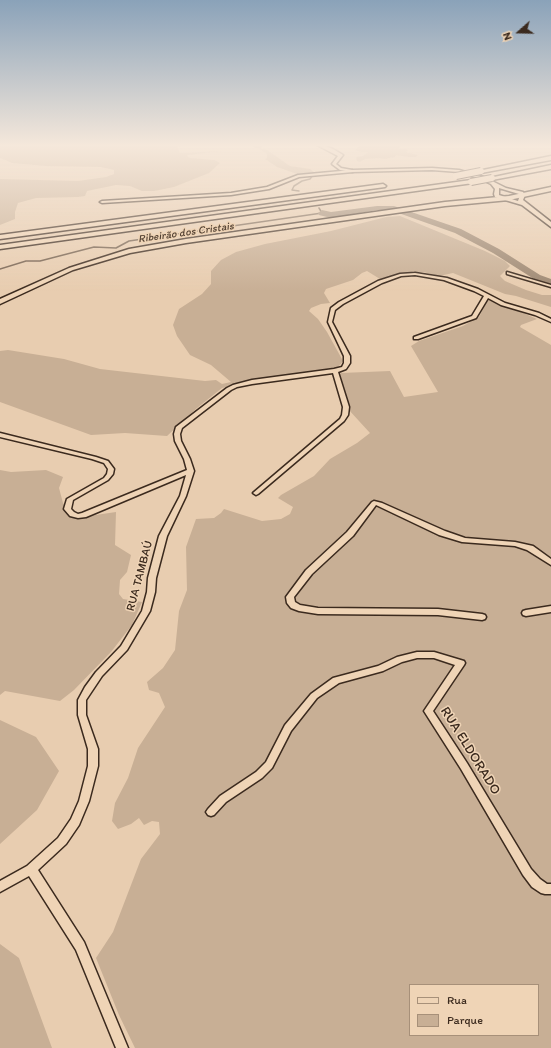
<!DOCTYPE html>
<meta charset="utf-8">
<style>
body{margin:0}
#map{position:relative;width:551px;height:1048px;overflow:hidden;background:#e8cdb0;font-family:Itim,sans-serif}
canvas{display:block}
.legend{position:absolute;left:409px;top:984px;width:130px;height:52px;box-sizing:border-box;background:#efd4b6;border:1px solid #a79079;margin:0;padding:5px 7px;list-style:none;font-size:12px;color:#3b2a1e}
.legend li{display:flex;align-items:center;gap:8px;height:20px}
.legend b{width:20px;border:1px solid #a79079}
.north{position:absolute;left:499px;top:12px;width:40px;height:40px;-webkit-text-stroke:3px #efd4b6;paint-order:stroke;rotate:250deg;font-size:11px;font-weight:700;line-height:16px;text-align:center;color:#3b2a1e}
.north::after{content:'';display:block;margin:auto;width:14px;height:18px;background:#3b2a1e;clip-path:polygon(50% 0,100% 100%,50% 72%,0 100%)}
</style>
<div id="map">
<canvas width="551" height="1048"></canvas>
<ul class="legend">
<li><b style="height:5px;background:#efd4b6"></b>Rua</li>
<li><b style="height:11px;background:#c8af95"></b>Parque</li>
</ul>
<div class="north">N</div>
</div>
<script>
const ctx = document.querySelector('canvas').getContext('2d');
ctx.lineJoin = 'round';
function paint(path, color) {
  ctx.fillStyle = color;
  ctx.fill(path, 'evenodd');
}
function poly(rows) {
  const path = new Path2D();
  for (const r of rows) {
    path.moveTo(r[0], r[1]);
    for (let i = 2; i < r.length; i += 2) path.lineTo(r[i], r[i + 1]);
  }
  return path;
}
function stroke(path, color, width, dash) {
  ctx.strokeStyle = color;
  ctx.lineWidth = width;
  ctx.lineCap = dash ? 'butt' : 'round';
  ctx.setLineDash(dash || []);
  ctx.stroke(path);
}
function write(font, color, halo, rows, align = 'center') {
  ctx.font = font + ' Itim,sans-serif';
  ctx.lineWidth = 3;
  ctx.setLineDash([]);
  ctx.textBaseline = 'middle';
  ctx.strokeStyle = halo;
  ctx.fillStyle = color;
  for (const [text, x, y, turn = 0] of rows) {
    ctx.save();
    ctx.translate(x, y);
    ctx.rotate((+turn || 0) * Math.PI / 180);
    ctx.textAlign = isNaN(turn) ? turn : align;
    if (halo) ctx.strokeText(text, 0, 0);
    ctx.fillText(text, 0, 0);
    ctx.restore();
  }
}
paint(poly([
 [0,145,184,145,177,147,180,153,222,151,188,155,187,156,190,158,215,160,220,163,209,173,174,187,154,191,142,191,130,186,116,185,87,191,85,196,78,197,36,198,18,203,15,212,15,219,0,225,0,179,78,181,106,177,114,174,114,170,101,167,45,166,12,163,0,158],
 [234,145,259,145,262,147,261,148,267,150,290,166,310,169,315,173,297,174,277,167,265,159,267,158,267,154,259,149,249,145],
 [361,145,401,145,398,149,407,149,408,151,406,152,418,155,416,157,408,157,396,155,395,157,384,159,379,158,365,159,360,162,357,161,356,157,363,156,368,152,361,152,355,150],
 [400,216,485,251,505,261,510,266,500,276,505,281,526,290,542,295,551,295,551,307,516,296,505,294,453,273,439,276,423,272,411,273,395,275,380,279,367,271,362,273,353,280,326,289,324,293,330,303,321,304,311,308,309,311,318,319,327,332,343,361,339,366,329,371,243,383,222,388,197,408,167,436,125,433,91,435,0,402,0,351,8,350,64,359,100,369,205,381,216,380,222,384,231,382,211,365,190,355,177,336,173,325,179,309,202,294,211,284,211,271,221,260,236,252,265,244,331,231,386,217],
 [488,299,491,299,537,319,521,325,520,327,551,345,551,1048,135,1048,119,1015,96,958,113,932,141,859,160,834,159,822,152,821,144,825,139,818,131,824,118,829,112,821,115,803,128,778,138,748,165,707,159,693,149,690,147,682,163,668,175,650,179,611,187,590,186,547,196,519,214,518,221,513,224,509,262,521,281,519,290,514,293,507,278,498,281,495,314,476,330,459,357,443,370,433,348,409,339,375,341,373,390,371,404,397,438,392,411,346,419,341,463,326,479,317],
 [410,985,538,985,538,1035,410,1035],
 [0,470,11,472,46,470,63,477,59,488,63,503,75,518,116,512,115,545,131,555,127,572,120,580,119,594,123,599,142,602,132,625,111,652,74,690,60,701,5,691,0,695],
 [0,720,36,737,59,771,37,810,0,844],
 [0,944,19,958,52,1048,0,1048]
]), '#c8af95');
stroke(poly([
 [299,191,292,190,294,186,302,181,310,179,313,175],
 [0,269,26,261,40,261,94,247,116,248,129,241,322,213,319,208]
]), '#766250', 1.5);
paint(poly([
 [377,206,394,206,461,229,499,249,540,275,551,279,551,285,534,279,493,253,455,233,390,210,377,210,331,218,319,215,318,213,322,210,331,212,377,206]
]), '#9e8872');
const street = poly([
 [352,170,353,172,299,177,269,189,231,195,102,203,100,202,102,201,231,193,267,187,298,175,352,170],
 [507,272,551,285,551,287,507,274,507,272],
 [415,273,447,278,478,289,505,303,539,313,551,319,551,322,535,315,501,305,488,298,476,318,418,339,414,339,414,337,472,316,484,296,474,291,444,280,415,275,401,276,382,283,343,304,335,310,332,322,350,356,350,363,346,369,338,372,349,407,348,415,344,421,258,494,256,495,253,493,340,419,342,415,343,407,333,373,252,384,237,387,231,390,182,428,180,434,181,441,190,459,194,471,186,496,167,536,156,578,155,592,150,611,127,650,102,676,86,700,86,715,98,749,98,766,89,801,79,825,66,844,38,870,84,942,128,1048,116,1048,76,950,29,876,0,892,0,881,27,866,58,838,71,819,79,801,88,766,88,749,78,715,78,700,85,687,96,672,121,646,142,611,147,592,148,578,159,536,180,496,186,475,86,517,78,518,70,516,64,509,67,499,104,478,107,474,108,469,104,463,92,459,0,437,0,433,96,457,108,461,114,469,113,474,108,480,73,500,71,509,74,512,78,514,82,513,187,470,184,459,175,441,174,434,176,427,227,388,233,385,252,380,334,369,342,367,344,363,344,356,328,322,331,308,339,302,378,281,400,274,415,273],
 [374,501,382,503,445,531,465,538,515,542,533,546,551,559,551,565,527,550,515,546,462,542,439,535,376,505,353,536,312,574,294,597,295,602,300,605,318,608,438,609,482,614,485,615,486,617,485,619,482,620,438,615,318,614,299,611,291,608,287,603,286,597,306,570,347,532,372,502,374,501],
 [551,606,551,612,526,616,523,615,522,613,523,611,526,610,551,606],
 [417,652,434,652,464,661,465,663,464,665,433,711,467,763,531,869,540,879,547,884,551,884,551,894,545,894,541,893,532,887,523,875,461,769,424,711,455,665,434,658,417,658,402,662,383,671,339,683,317,698,291,731,272,768,262,778,226,802,214,815,211,816,208,815,206,812,208,809,220,796,256,772,266,762,285,725,311,694,333,678,378,666,397,657,417,652]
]);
const secondary = poly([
 [317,145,322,145,333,149,343,155,336,164,341,168,352,170,432,168,459,170,484,177,506,188,523,192,525,195,523,200,551,222,551,227,522,205,495,197,494,194,495,189,491,184,480,179,459,172,432,170,352,172,340,170,332,164,338,156,317,145],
 [499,188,519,194,520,195,518,201,499,195,499,188]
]);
const primary = poly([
 [551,187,551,191,509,200,445,206,186,243,130,253,73,270,0,304,0,299,69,268,129,249,186,239,445,202,509,196,551,187]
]);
const highway = poly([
 [551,156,551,160,481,173,478,171,551,156],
 [551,165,551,169,492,180,489,178,551,165],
 [471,180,474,182,473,183,0,249,0,245,471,180],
 [383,184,386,186,385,187,0,239,0,235,383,184]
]);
stroke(street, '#3b2a1e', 3);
stroke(secondary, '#3b2a1e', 3);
stroke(primary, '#3b2a1e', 3);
stroke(highway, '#3b2a1e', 3);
paint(street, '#efd4b6');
paint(secondary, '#efd4b6');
paint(primary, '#efd4b6');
paint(highway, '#efd4b6');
const highwayBridge = poly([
 [456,176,481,171],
 [471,182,492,178]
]);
stroke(highwayBridge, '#3b2a1e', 8, []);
stroke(highwayBridge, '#efd4b6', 6);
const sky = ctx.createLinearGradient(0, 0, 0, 291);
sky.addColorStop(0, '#8aa2b9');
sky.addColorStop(0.5, '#f5e8db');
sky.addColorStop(1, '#f5e8db00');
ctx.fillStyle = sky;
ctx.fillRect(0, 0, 551, 291);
write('italic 11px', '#544233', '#efd4b6', [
 ["Ribeirão dos Cristais",186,233,-8]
]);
write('12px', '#3b2a1e', '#efd4b6', [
 ["RUA TAMBAÚ",140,576,-75]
]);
write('14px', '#3b2a1e', '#efd4b6', [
 ["RUA ELDORADO",470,751,58]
]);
</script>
